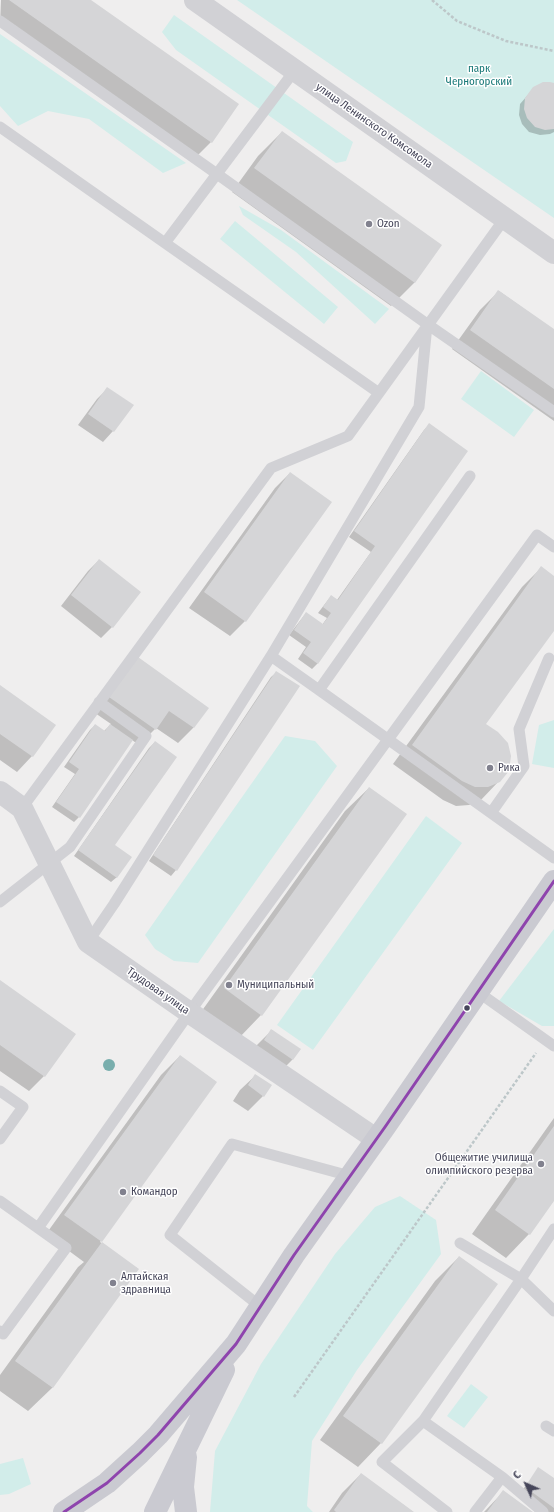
<!DOCTYPE html>
<meta charset="utf-8">
<style>
body{margin:0}
#map{position:relative;width:554px;height:1512px;overflow:hidden;background:#efeeee;font-family:"Fira Sans Condensed",sans-serif}
canvas{display:block}
.north{position:absolute;left:506px;top:1464px;width:40px;height:40px;-webkit-text-stroke:3px #fff;paint-order:stroke;rotate:315deg;font-size:11px;font-weight:700;line-height:16px;text-align:center;color:#46465a}
.north::after{content:'';display:block;margin:auto;width:14px;height:18px;background:#46465a;clip-path:polygon(50% 0,100% 100%,50% 72%,0 100%)}
</style>
<div id="map">
<canvas width="554" height="1512"></canvas>
<div class="north">С</div>
</div>
<script>
const ctx = document.querySelector('canvas').getContext('2d');
ctx.lineJoin = 'round';
function paint(path, color) {
  ctx.fillStyle = color;
  ctx.fill(path, 'evenodd');
}
function poly(rows) {
  const path = new Path2D();
  for (const r of rows) {
    path.moveTo(r[0], r[1]);
    for (let i = 2; i < r.length; i += 2) path.lineTo(r[i], r[i + 1]);
  }
  return path;
}
function stroke(path, color, width, dash) {
  ctx.strokeStyle = color;
  ctx.lineWidth = width;
  ctx.lineCap = dash ? 'butt' : 'round';
  ctx.setLineDash(dash || []);
  ctx.stroke(path);
}
function write(font, color, halo, rows, align = 'center') {
  ctx.font = font + ' "Fira Sans Condensed",sans-serif';
  ctx.lineWidth = 3;
  ctx.setLineDash([]);
  ctx.textBaseline = 'middle';
  ctx.strokeStyle = halo;
  ctx.fillStyle = color;
  for (const [text, x, y, turn = 0] of rows) {
    ctx.save();
    ctx.translate(x, y);
    ctx.rotate((+turn || 0) * Math.PI / 180);
    ctx.textAlign = isNaN(turn) ? turn : align;
    if (halo) ctx.strokeText(text, 0, 0);
    ctx.fillText(text, 0, 0);
    ctx.restore();
  }
}
paint(poly([
 [237,0,554,0,554,218,404,115],
 [174,15,353,142,346,161,336,163,176,50,162,32],
 [0,34,186,163,163,173,89,119,48,111,18,126,0,106],
 [239,206,281,230,389,309,375,324,296,252,243,215],
 [235,221,338,307,324,324,220,239],
 [481,371,534,410,514,437,461,399],
 [554,720,554,768,532,764,539,725],
 [285,736,315,741,337,766,198,963,174,961,155,949,145,935],
 [426,816,462,843,313,1050,277,1025],
 [554,929,554,1026,542,1026,499,1001],
 [400,1196,436,1220,441,1254,357,1370,312,1441,307,1506,313,1512,210,1512,215,1451,261,1364,335,1254,375,1207],
 [471,1384,488,1397,464,1428,447,1416],
 [23,1458,31,1484,9,1494,0,1495,0,1464]
]), '#d2edea');
paint(poly([
 [1,0,89,0,211,142,192,161,0,26],
 [554,84,554,132,550,134,540,135,529,132,522,124,519,115,520,104,534,88],
 [282,132,415,282,391,306,232,192,258,156],
 [499,291,554,330,554,421,452,349,480,310],
 [108,388,113,431,103,442,78,425,97,399],
 [429,425,466,451,318,663,312,669,298,659,306,647,289,635,306,613,322,625,327,618,318,613,331,596,337,600,371,552,349,537,424,430],
 [290,473,245,621,230,636,189,608,275,488],
 [99,560,112,627,101,638,61,606,88,571],
 [541,568,554,577,554,629,485,724,499,781,480,801,469,805,456,806,443,800,393,764,522,587],
 [277,672,176,870,171,876,149,861,271,677],
 [123,673,207,708,193,728,178,743,156,728,139,745,132,740,79,817,74,822,52,807,75,774,64,767,90,730,95,725,104,731,111,724,95,713],
 [0,687,32,756,17,772,0,760],
 [155,742,113,845,117,877,111,882,74,856,149,748],
 [369,788,261,1015,238,1039,201,1012,345,811],
 [0,982,44,1076,29,1091,0,1071],
 [272,1030,299,1050,292,1060,277,1075,256,1046],
 [180,1056,216,1082,100,1242,138,1269,52,1388,28,1411,0,1391,0,1375,78,1267,84,1262,46,1234,161,1075],
 [256,1075,263,1096,248,1111,233,1101,240,1090],
 [554,1118,554,1200,529,1234,506,1258,472,1234],
 [459,1257,381,1443,358,1467,320,1440,435,1281],
 [539,1469,554,1480,554,1512,547,1512,520,1493],
 [361,1474,413,1512,329,1512,342,1493],
 [503,1492,531,1512,484,1512]
]), '#0003');
paint(poly([
 [9,0,91,0,239,104,212,143],
 [543,82,550,82,554,83,554,129,545,130,535,127,527,118,524,109,525,98,533,87],
 [282,131,442,245,415,283,254,168],
 [498,290,554,329,554,389,470,330],
 [107,387,134,405,114,432,88,414],
 [429,423,468,451,318,664,303,653,311,642,294,630,306,612,323,624,331,613,323,607,331,595,338,600,375,546,354,531],
 [290,472,332,502,246,622,204,592],
 [99,559,141,592,113,628,71,595],
 [541,566,554,576,554,631,486,724,498,732,508,743,511,756,509,771,500,782,488,787,475,787,462,781,412,745],
 [138,657,209,708,194,728,169,711,156,730,109,697],
 [276,671,300,686,177,871,153,855],
 [0,685,56,725,33,757,0,734],
 [95,724,105,731,110,724,133,740,80,818,56,802,79,769,69,762],
 [155,741,177,757,115,845,132,857,117,878,78,850],
 [369,787,407,814,262,1016,224,988],
 [0,980,76,1034,45,1077,0,1045],
 [271,1029,301,1049,293,1060,264,1040],
 [180,1055,217,1082,102,1242,64,1215],
 [255,1074,272,1085,264,1097,248,1085],
 [554,1126,554,1201,530,1235,495,1210],
 [102,1242,139,1269,53,1388,15,1361],
 [459,1256,498,1284,382,1444,343,1416],
 [538,1467,554,1478,554,1508,525,1487],
 [361,1473,414,1512,336,1512,334,1510],
 [503,1490,533,1512,487,1512]
]), '#d5d5d7');
stroke(poly([
 [432,0,457,21,506,41,554,51],
 [294,1397,536,1053]
]), '#bdc7c9', 2.5, [3, 2]);
stroke(poly([
 [0,21,217,174,427,324,554,412],
 [0,127,165,243,295,70],
 [165,243,379,393],
 [470,476,319,690,554,858],
 [319,690,271,656,419,407,427,325],
 [22,808,271,468,348,436,505,218],
 [491,813,524,766,519,729,549,658],
 [0,902,70,847,146,736,99,702],
 [88,942,114,904,271,656],
 [478,992,554,1046],
 [0,1091,23,1107,0,1139],
 [0,1201,38,1228],
 [460,1243,521,1279,554,1311],
 [261,1307,170,1235,232,1144,350,1176],
 [0,1331,3,1334,66,1248,38,1228,199,999,537,535,554,547],
 [423,1421,502,1477,543,1512],
 [546,1426,554,1431],
 [447,1512,382,1462,423,1421,521,1279,554,1229],
 [475,1512,502,1477]
]), '#d1d1d5', 11);
stroke(poly([
 [195,0,554,253],
 [0,792,22,808,88,942,190,1013,376,1139]
]), '#d1d1d5', 22);
stroke(poly([
 [186,1457,183,1487,186,1512],
 [64,1512,107,1483,140,1453,158,1435,236,1344,294,1255,385,1127,554,881],
 [155,1512,224,1370]
]), '#cacad1', 22);
stroke(poly([
 [64,1512,107,1483,140,1453,158,1435,236,1344,294,1255,385,1127,554,881]
]), '#8e44ad', 3);
ctx.fillStyle = '#79aead';
for (const [x, y] of [
 [109,1065]
]) {
  ctx.beginPath();
  ctx.arc(x, y, 6, 0, 2 * Math.PI);
  ctx.fill();
}
for (const [x, y, r, color] of [
 [369,224,4,"#81818e"],
 [490,768,4,"#81818e"],
 [229,985,4,"#81818e"],
 [467,1008,3.5,"#46465a"],
 [541,1164,4,"#81818e"],
 [123,1192,4,"#81818e"],
 [113,1283,4,"#81818e"]
]) {
  const dot = new Path2D();
  dot.arc(x, y, r, 0, 2 * Math.PI);
  ctx.fillStyle = color;
  ctx.fill(dot);
  stroke(dot, '#fff', 1.5);
}
write('11px', '#197978', '#fff', [
 ["парк",479,69],
 ["Черногорский",479,82]
]);
write('11px', '#46465a', '#fff', [
 ["улица Ленинского Комсомола",374,126,35],
 ["Трудовая улица",158,991,35]
]);
write('11px', '#46465a', '#fff', [
 ["Ozon",377,224],
 ["Рика",498,768],
 ["Муниципальный",237,985],
 ["Общежитие училища",533,1158,"right"],
 ["олимпийского резерва",533,1171,"right"],
 ["Командор",131,1192],
 ["Алтайская",121,1277],
 ["здравница",121,1290]
], 'left');
</script>
